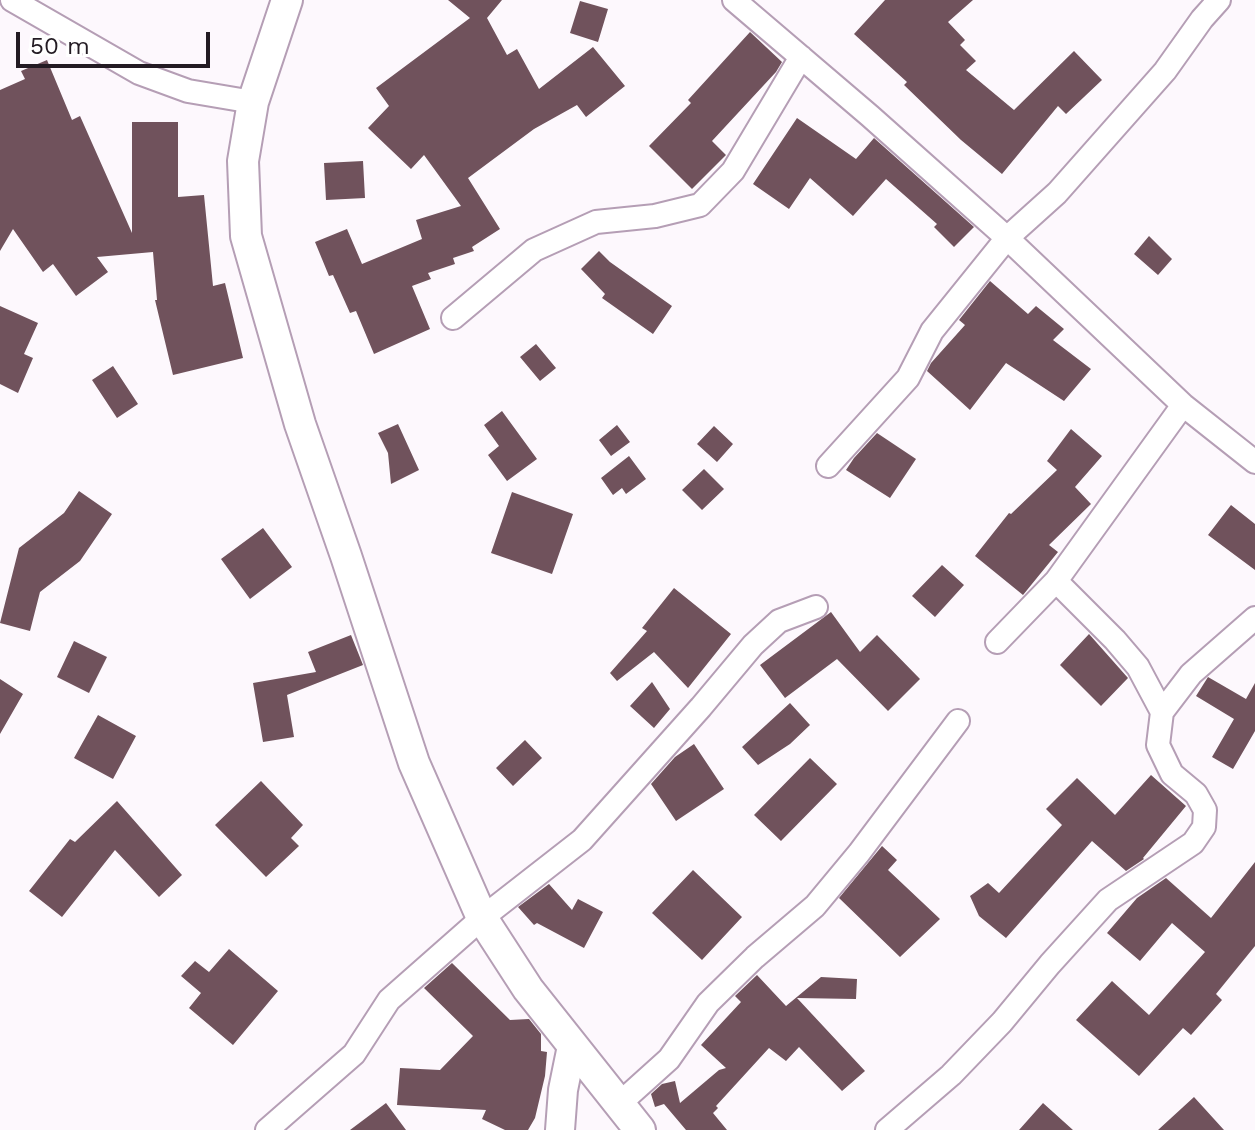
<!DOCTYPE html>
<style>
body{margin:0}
#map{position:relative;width:1255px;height:1130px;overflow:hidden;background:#fdf8fd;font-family:"Work Sans",sans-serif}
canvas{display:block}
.scale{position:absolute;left:16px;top:32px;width:194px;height:36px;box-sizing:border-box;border:4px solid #231b23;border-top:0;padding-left:10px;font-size:24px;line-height:28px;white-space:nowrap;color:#231b23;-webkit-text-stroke:6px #fff;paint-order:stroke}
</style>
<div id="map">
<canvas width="1255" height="1130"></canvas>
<div class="scale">50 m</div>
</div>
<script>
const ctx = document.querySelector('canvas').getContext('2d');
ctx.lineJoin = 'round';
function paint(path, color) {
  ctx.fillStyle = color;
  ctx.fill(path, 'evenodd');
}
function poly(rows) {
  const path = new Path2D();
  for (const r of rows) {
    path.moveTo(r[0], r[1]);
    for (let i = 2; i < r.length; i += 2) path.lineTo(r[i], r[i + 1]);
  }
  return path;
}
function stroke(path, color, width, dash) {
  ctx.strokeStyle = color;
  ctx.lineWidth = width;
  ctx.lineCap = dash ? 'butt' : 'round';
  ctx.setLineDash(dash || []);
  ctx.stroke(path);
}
paint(poly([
 [448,0,502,0,487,18,507,55,517,49,539,89,593,47,625,86,586,117,577,105,534,129,468,178,500,229,472,247,474,251,453,258,455,264,428,273,431,279,412,286,430,329,374,354,356,311,350,313,333,275,329,276,315,242,347,229,362,264,422,239,416,220,461,206,424,155,411,169,368,128,389,106,376,88,470,18],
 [885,0,973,0,948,22,965,40,960,45,976,61,966,70,1014,110,1074,51,1102,80,1066,114,1058,106,1002,174,961,140,904,85,907,82,854,34],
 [580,1,608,9,598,42,570,33],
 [750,32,782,62,776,72,712,141,726,155,692,189,649,146,691,103,688,100],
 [47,60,72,120,80,116,132,233,132,122,178,122,178,197,204,195,213,286,225,283,243,358,173,375,155,300,157,300,153,252,97,257,108,272,76,296,53,264,43,272,13,229,0,251,0,90,25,79,21,71],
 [797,118,856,159,874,138,974,227,954,247,934,227,937,224,886,179,853,216,810,178,789,209,753,184],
 [363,161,365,198,326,200,324,163],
 [1149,236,1172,259,1158,275,1134,254],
 [599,251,610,262,672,306,653,334,602,298,605,294,581,269],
 [990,281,1028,314,1036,306,1064,329,1053,340,1091,369,1064,401,1006,363,970,410,927,371,931,363,965,325,959,320],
 [0,306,38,323,24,354,33,358,18,393,0,384],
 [536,344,556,368,540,381,520,357],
 [113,366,138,404,117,418,92,380],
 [502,411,537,459,507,481,488,455,499,446,484,425],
 [398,424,419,470,391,484,388,453,378,433],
 [617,425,630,442,611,456,599,440],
 [714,426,733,444,717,462,697,444],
 [1071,429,1102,456,1075,487,1091,504,1049,545,1058,552,1023,595,975,556,1009,513,1011,514,1057,470,1047,461],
 [877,433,916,459,890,498,846,470,854,458],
 [629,456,646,479,626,494,622,488,613,495,601,478],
 [704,469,724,489,702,510,682,490],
 [79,491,112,514,80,561,40,592,30,631,0,623,19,548,64,513],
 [512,492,573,514,552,574,491,553],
 [1231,505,1255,524,1255,570,1208,535],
 [263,528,292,567,250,599,221,559],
 [942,565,964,585,935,617,912,596],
 [674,588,731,634,688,688,654,652,617,681,610,673,647,631,642,628],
 [831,612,860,652,877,635,920,679,888,711,837,659,785,698,760,665],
 [1089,634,1128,678,1101,706,1060,665],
 [351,635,363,665,287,695,294,737,263,742,253,683,316,672,308,652],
 [74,641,107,657,89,693,57,677],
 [1208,677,1246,699,1255,683,1255,731,1233,769,1212,757,1234,719,1196,696],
 [0,679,23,694,0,734],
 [652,682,670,709,654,728,630,706],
 [790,703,810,725,790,744,758,765,742,747],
 [98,715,136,736,113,779,74,758],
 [525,740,542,758,513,786,496,768],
 [694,744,724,789,676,821,651,784,675,757],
 [810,758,837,784,781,841,754,815],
 [1151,775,1186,806,1143,858,1144,859,1126,871,1092,841,1006,938,979,916,970,896,988,883,999,893,1062,825,1046,809,1077,778,1115,815],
 [261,781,303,825,291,838,299,846,266,877,215,825],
 [117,801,182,875,159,897,115,850,62,917,29,891,70,839,75,842],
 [882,846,897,860,888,870,940,919,900,957,839,898],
 [1255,862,1255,946,1216,994,1222,1000,1191,1035,1183,1028,1139,1076,1076,1020,1112,981,1149,1015,1205,952,1172,923,1140,961,1107,933,1137,898,1166,878,1211,918],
 [693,870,742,917,702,960,652,913],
 [549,884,572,910,578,899,603,912,584,948,537,923,534,925,518,907],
 [229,949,278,991,233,1045,189,1008,201,993,181,976,195,961,209,972],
 [452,963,510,1020,529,1019,541,1034,541,1051,547,1052,545,1076,535,1118,528,1130,505,1130,482,1119,486,1110,397,1105,400,1068,440,1070,473,1036,424,988],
 [757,975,786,1006,821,977,857,979,856,999,797,998,865,1071,842,1091,799,1047,786,1061,769,1048,716,1106,718,1108,713,1113,727,1130,686,1130,664,1104,655,1107,651,1094,662,1084,675,1081,680,1103,719,1070,726,1068,701,1045,741,1002,735,996],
 [1194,1097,1224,1130,1158,1130],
 [386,1103,406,1130,350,1130],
 [1043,1103,1073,1130,1019,1130]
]), '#70525c');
const minor = poly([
 [12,0,139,73,188,91,253,102],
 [734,0,870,116,1007,238,1183,405,1255,462],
 [453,318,534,250,596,222,655,216,700,205,733,171,801,57],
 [828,466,908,378,932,331,1007,238,1057,193,1165,71,1202,19,1219,0],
 [1056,581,1115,640,1138,667,1162,712],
 [997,642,1056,581,1183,405],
 [619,1104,669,1059,708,1003,755,957,815,906,859,853,958,721],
 [267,1130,354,1054,389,1000,482,918,582,840,701,707,753,645,779,621,816,607],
 [887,1130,951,1075,1002,1022,1050,964,1108,900,1193,843,1204,827,1205,810,1196,794,1172,774,1158,745,1162,712,1191,674,1255,618]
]);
const tertiary = poly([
 [560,1130,563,1090,572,1046]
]);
const secondary = poly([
 [287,0,253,102,243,161,246,236,300,424,346,556,414,763,482,918,528,989,640,1130]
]);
stroke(minor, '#b59eb5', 26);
stroke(tertiary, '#b59eb5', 32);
stroke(secondary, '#b59eb5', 34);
stroke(minor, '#fff', 22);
stroke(tertiary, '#fff', 28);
stroke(secondary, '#fff', 30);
</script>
